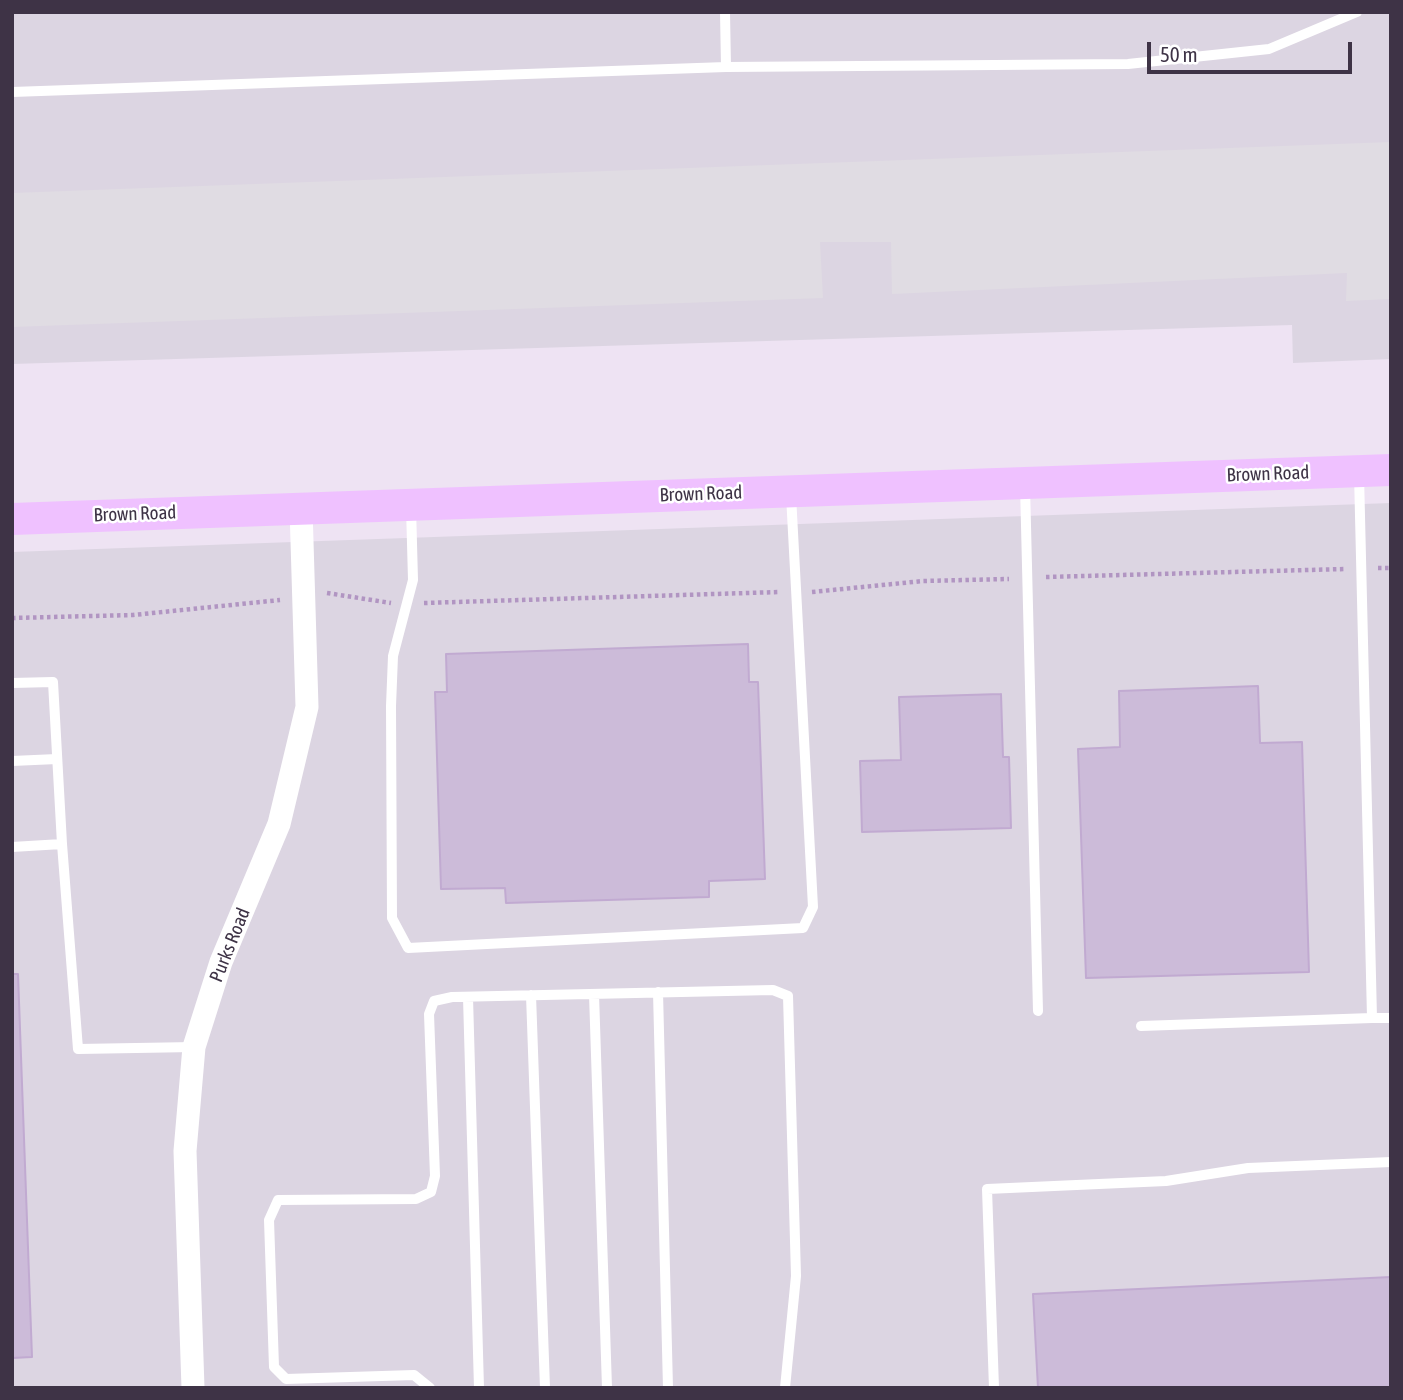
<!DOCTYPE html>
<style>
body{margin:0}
#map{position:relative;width:1403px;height:1400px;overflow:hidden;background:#eee3f3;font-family:"Asap Condensed",sans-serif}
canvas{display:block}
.frame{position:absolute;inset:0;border:14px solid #3e3346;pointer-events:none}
.scale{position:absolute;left:1147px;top:42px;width:205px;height:32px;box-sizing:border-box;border:4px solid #3e3346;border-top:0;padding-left:9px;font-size:21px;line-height:24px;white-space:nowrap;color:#3e3346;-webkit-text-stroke:5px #fff;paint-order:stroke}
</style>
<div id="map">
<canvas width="1403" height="1400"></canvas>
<div class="frame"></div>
<div class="scale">50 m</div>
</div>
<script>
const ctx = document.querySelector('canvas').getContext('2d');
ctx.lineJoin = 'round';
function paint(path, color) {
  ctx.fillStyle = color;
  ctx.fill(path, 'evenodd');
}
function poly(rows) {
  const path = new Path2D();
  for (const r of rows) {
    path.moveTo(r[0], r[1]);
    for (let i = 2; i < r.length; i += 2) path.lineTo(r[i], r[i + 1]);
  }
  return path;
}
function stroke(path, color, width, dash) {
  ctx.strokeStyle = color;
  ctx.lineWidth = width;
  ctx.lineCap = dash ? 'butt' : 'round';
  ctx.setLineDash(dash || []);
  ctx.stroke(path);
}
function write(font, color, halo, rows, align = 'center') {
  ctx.font = font + ' "Asap Condensed",sans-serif';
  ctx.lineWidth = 5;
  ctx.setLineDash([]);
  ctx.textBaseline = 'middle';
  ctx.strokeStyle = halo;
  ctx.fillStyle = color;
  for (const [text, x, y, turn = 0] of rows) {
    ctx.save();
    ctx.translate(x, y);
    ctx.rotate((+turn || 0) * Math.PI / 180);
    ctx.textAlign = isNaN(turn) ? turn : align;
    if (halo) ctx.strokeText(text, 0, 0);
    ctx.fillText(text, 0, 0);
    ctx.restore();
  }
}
paint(poly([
 [12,12,1391,12,1391,359,1293,363,1292,325,12,364],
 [1391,503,1391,1388,12,1388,12,552]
]), '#dcd5e2');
paint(poly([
 [1391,142,1391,299,1346,301,1347,273,892,294,891,242,820,242,823,298,12,327,12,193]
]), '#e0dce3');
const building = poly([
 [748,644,749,682,758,682,765,879,709,881,709,897,506,903,505,888,441,889,435,692,447,692,446,654,748,644],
 [1258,686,1260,743,1302,742,1309,972,1086,978,1078,749,1120,747,1119,691,1258,686],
 [1001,694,1003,757,1009,757,1011,828,862,832,860,761,901,760,899,697,1001,694],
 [12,974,18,974,32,1357,12,1358,12,974],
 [1391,1277,1391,1388,1038,1388,1033,1294,1391,1277]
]);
paint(building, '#ccbbd9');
stroke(building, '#c1aad1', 2);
stroke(poly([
 [1378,568,1391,568],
 [1046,577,1345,569],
 [812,592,923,581,1009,579],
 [327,593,391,603],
 [424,603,779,592],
 [12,618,133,615,280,600]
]), '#b195c2', 4.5, [3.5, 3.5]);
stroke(poly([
 [725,12,726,67],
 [12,92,726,67,1128,64,1269,49,1357,12],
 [1025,485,1038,1011],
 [411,507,413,580,393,656,391,706,392,918,408,948,803,928,813,907,791,495],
 [12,683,53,682,62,844],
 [12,761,57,759],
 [12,847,62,844,78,1049,194,1047],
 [658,992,668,1388],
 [594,994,607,1388],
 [531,995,545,1388],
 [468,997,479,1388],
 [1372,1018,1391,1018],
 [1141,1026,1372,1018,1359,474],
 [430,1388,414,1375,286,1379,274,1367,269,1220,278,1200,416,1199,431,1192,435,1176,429,1014,434,1001,452,997,773,990,788,996,796,1276,785,1388],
 [994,1388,987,1189,1166,1181,1248,1168,1391,1162]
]), '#fff', 10);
stroke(poly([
 [193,1388,185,1151,194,1047,221,962,279,824,307,707,301,508]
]), '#fff', 23);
stroke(poly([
 [12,519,1391,470]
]), '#efc1ff', 32);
write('19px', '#3e3346', '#fff', [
 ["Brown Road",1268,474,-2],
 ["Brown Road",701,494,-2],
 ["Brown Road",135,514,-2],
 ["Purks Road",230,945,-68]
]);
</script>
